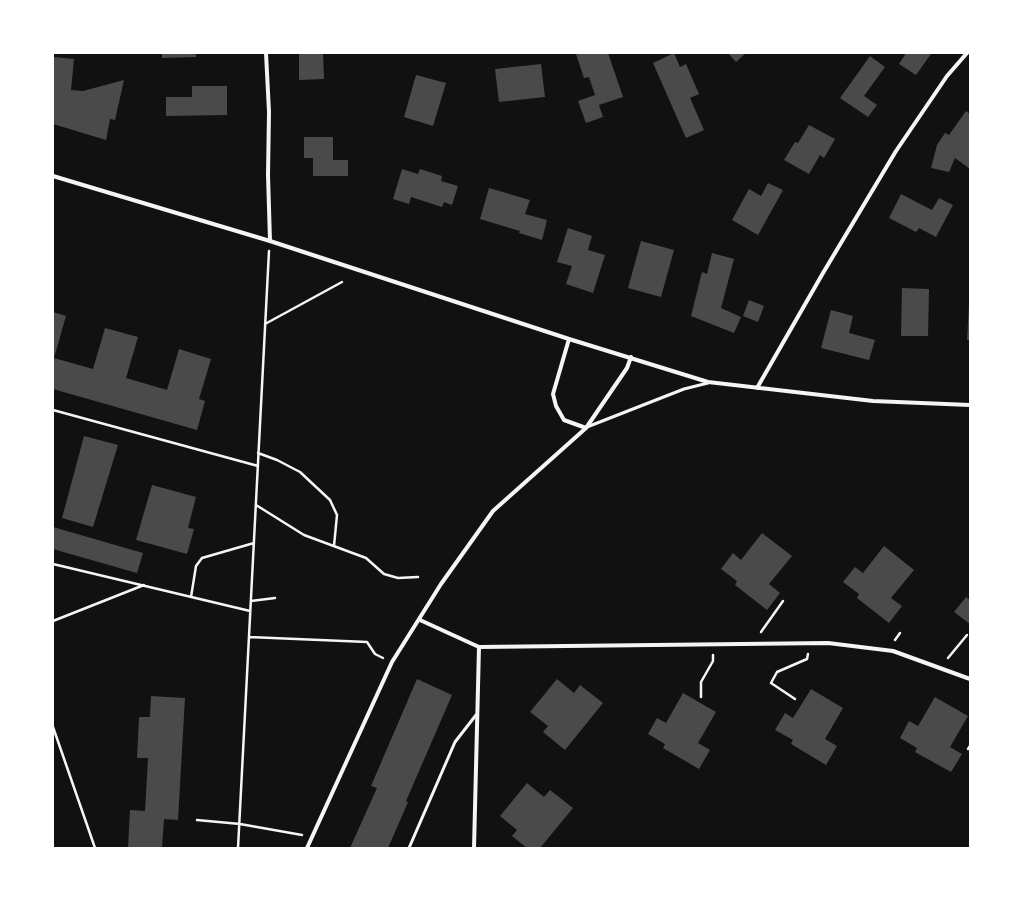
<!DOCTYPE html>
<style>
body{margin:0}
#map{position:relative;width:1023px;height:901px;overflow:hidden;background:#111;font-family:"Fira Sans Condensed",sans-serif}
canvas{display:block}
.frame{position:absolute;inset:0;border:54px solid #fff;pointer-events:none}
</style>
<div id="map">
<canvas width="1023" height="901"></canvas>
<div class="frame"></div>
</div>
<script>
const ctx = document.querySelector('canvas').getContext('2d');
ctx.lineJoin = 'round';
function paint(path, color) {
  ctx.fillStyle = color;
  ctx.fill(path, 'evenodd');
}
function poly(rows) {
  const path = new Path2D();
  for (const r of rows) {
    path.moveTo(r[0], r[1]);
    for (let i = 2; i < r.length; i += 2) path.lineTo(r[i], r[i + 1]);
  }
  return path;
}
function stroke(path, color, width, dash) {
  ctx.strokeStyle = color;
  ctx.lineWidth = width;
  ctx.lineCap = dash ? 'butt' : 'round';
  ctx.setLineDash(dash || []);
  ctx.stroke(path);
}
paint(poly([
 [162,53,196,53,196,57,162,58],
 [299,53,323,53,324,79,299,80],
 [580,53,608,53,623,97,599,105,603,117,586,123,578,101,595,95,589,77,584,78,576,54],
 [674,53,680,67,686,64,699,94,690,98,704,130,686,138,653,63],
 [728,53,746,53,736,62],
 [906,53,930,53,931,54,916,75,899,64],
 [870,56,885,67,864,96,877,105,868,117,840,98],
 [53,57,74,59,71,90,83,91,124,80,115,120,110,119,106,140,53,124],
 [541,64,545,97,499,102,495,69],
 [416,75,446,83,433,126,404,117],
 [192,86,227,86,227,115,166,116,166,97,192,97],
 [966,111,970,114,969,144,970,169,955,158,949,172,931,168,937,145,945,133,949,135],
 [809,125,835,139,824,158,820,155,809,174,784,160,795,142,798,143],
 [304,137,333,137,333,160,348,160,348,176,313,176,313,158,304,158],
 [402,169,418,174,420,169,442,176,441,181,458,186,452,205,444,202,442,207,411,197,409,204,393,199],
 [768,183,783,190,758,235,732,220,749,189,761,196],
 [489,188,530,200,525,214,547,220,542,240,519,233,520,231,480,219],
 [901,194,932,210,939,198,953,205,936,237,919,228,916,232,889,218],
 [568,228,592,236,588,250,605,255,593,293,566,284,572,266,557,262],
 [641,241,674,250,661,297,628,288],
 [712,253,734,259,721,308,741,317,734,333,691,316,702,272,707,274],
 [902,288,929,289,928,336,901,336],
 [749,300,764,306,758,322,743,316],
 [969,304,970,305,970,340,967,340],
 [831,310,853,316,849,333,875,340,869,360,821,348],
 [53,312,66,316,54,358,93,369,105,328,138,337,126,378,167,390,179,349,211,359,199,399,205,401,197,430,53,389],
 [84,436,118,445,93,527,62,518],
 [152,485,196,497,188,528,194,529,187,554,136,540],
 [53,527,143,553,137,573,53,549],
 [762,533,792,556,769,584,780,593,767,610,735,585,737,581,721,569,733,553,741,560],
 [884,546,914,570,891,598,902,606,889,623,857,598,859,594,843,582,855,567,863,573],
 [966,597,970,600,970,624,954,612],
 [417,679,452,695,406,801,408,802,388,848,350,848,377,788,371,786],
 [557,679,574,693,580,685,603,703,565,750,543,732,548,726,530,712],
 [811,689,843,708,825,739,837,746,826,765,791,744,793,740,775,730,785,713,793,718],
 [683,693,716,712,698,743,710,750,699,769,663,748,665,744,648,734,657,718,666,723],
 [151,696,185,698,178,820,164,819,162,848,128,848,130,810,145,811,148,758,137,758,139,717,150,717],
 [935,697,968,716,950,747,962,754,951,772,915,752,917,748,900,738,909,721,918,726],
 [527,783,544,797,550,790,573,808,540,848,527,848,512,836,517,830,500,816]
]), '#4a4a4a');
stroke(poly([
 [265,324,342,282],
 [53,410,258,466],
 [258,453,277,460,300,472,330,500,337,515,334,546],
 [256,505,304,535,366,558,384,574,398,578,418,577],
 [53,564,250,611],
 [191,597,196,566,202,558,254,543],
 [251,601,275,598],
 [53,621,144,585],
 [761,632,783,601],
 [249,637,367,642,375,654,383,658],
 [895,640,900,633],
 [948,658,967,635],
 [701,697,701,682,713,661,713,655],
 [795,699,771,683,777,672,807,659,808,654],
 [53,727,95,848],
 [968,749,970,746],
 [197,820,240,824,302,835],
 [238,848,269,251]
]), '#f5f5f5', 2.5);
stroke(poly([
 [587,427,684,389,708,383],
 [409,848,455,742,476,715]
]), '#f5f5f5', 3);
stroke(poly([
 [266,53,269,112,268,175,270,241],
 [53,176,270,241,569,339,708,382,873,401,970,405],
 [569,339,553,394,556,406,564,420,586,428],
 [757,388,823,273,896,151,947,76,967,53],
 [420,620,479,647,828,643,893,651,970,679],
 [307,848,392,662,441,584,493,511,586,428,627,368,631,357],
 [474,848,479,647]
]), '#f5f5f5', 4);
</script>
